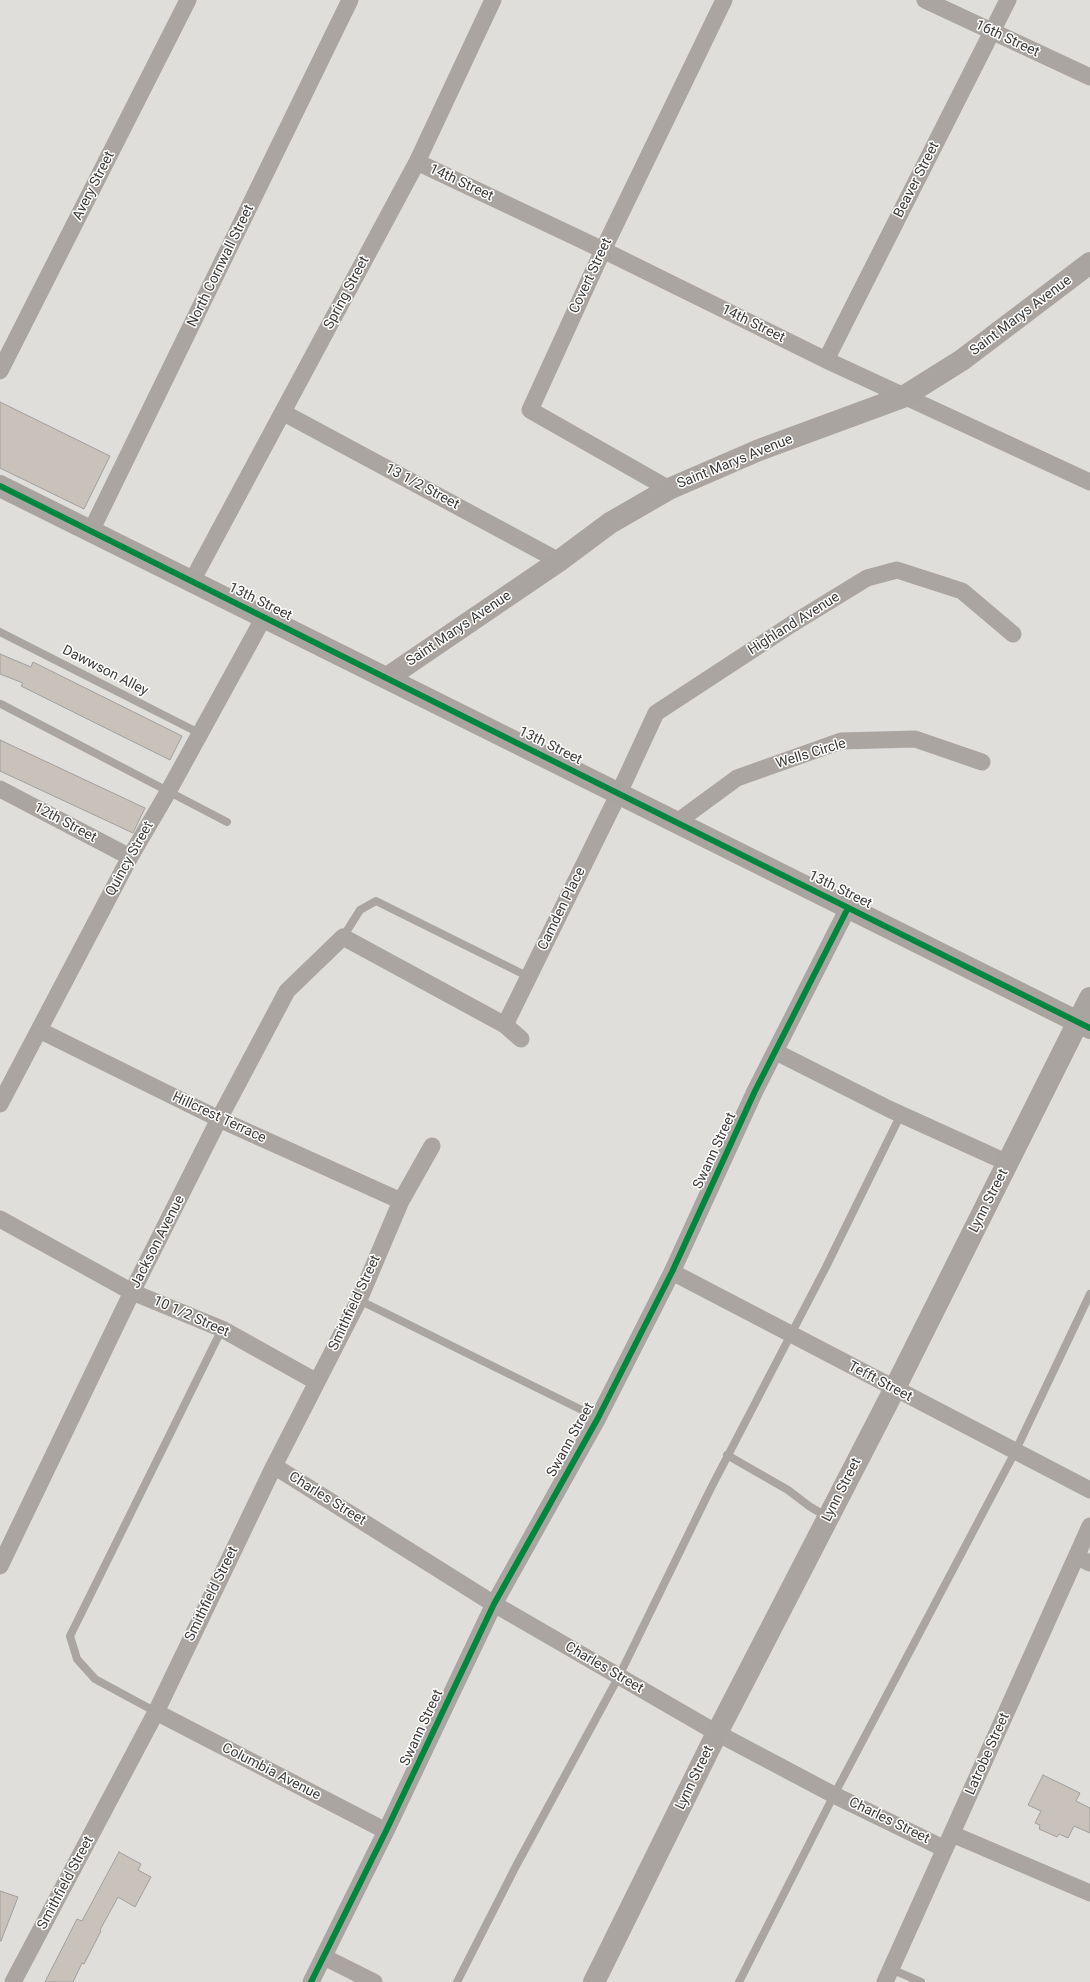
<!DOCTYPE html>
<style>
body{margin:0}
canvas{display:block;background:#e0dedb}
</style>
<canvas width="1090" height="1982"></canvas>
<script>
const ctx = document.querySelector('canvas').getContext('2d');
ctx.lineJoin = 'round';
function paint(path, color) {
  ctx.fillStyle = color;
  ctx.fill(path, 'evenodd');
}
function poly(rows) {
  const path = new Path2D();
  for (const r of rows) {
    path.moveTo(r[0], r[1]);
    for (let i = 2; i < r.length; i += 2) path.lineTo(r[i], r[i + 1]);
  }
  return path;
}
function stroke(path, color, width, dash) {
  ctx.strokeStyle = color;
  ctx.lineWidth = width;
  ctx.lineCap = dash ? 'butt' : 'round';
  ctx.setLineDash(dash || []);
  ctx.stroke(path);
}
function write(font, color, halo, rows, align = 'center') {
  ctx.font = font + ' Roboto,sans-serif';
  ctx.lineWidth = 3;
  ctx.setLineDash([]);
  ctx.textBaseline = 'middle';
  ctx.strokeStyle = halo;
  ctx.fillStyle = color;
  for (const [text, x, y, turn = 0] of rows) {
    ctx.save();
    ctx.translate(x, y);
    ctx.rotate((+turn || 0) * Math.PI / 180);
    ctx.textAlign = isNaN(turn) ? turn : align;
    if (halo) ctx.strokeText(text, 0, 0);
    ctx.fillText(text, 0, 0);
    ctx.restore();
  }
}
const building = poly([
 [0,402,110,456,84,509,0,468,0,402],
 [0,654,31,667,33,662,182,736,170,760,21,686,23,683,0,674,0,654],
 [0,740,145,808,133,833,0,771,0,740],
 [1043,1775,1080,1793,1076,1801,1090,1808,1090,1833,1074,1826,1068,1838,1059,1834,1057,1837,1039,1829,1040,1825,1035,1823,1041,1811,1028,1805,1043,1775],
 [119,1852,141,1864,138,1870,151,1877,135,1907,118,1897,100,1930,101,1931,84,1964,82,1963,73,1982,45,1982,77,1919,82,1921,119,1852],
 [0,1891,18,1897,1,1941,0,1941,0,1891]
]);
paint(building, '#c8c2ba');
stroke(building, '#a19f9d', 1);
stroke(poly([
 [0,632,199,733],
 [1,704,227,822],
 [343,937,360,910,376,901,529,977],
 [359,1300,598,1418],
 [727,1455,788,1490,809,1506,827,1517],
 [156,1712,95,1679,77,1659,70,1636,222,1329],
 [891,1969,921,1982],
 [457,1982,516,1866,619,1676,711,1488,826,1267,901,1114],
 [739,1982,834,1795,1015,1452,1090,1294]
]), '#aaa5a1', 8);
stroke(poly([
 [925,0,1090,77],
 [417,162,603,250,826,360,1090,482],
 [826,360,1008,0],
 [0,371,188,0],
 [284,413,559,561],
 [669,489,530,410,603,250,724,0],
 [91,531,350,0],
 [192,581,417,162,493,0],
 [0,789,130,857],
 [677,822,737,778,841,741,915,739,982,762],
 [505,1025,619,793,656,713,792,624,867,578,897,570,962,591,1013,634],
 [39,1030,219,1119,401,1201],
 [776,1052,889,1109,1008,1163],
 [0,1104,130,857,168,792,264,617],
 [0,1219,132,1292,222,1329,317,1382],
 [672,1272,1090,1490],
 [274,1466,494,1604,717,1733,834,1795,945,1849],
 [1077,1557,1090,1563],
 [0,1566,132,1292,219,1119,287,991,343,937,505,1025,521,1039],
 [156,1712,386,1831],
 [952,1834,1090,1893],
 [324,1957,374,1982],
 [13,1982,156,1712,274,1466,359,1300,401,1201,432,1146],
 [311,1982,386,1831,494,1604,598,1418,672,1272,755,1091,848,908],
 [885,1982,1090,1526]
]), '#aaa5a1', 17);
stroke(poly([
 [0,486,1090,1028],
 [387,678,559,561,610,523,669,489,759,450,903,397,962,360,1090,263],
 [594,1982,717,1733,894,1390,1090,998]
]), '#aaa4a0', 22);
stroke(poly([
 [0,486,1090,1028],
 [311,1982,386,1831,494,1604,598,1418,672,1272,755,1091,848,908]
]), '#00873e', 6);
write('14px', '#3b3a38', '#fff', [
 ["16th Street",1007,39,25],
 ["Beaver Street",917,180,-63],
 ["14th Street",461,183,25],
 ["Avery Street",94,186,-63],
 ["North Cornwall Street",221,266,-64],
 ["Covert Street",591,276,-65],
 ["Spring Street",347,293,-62],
 ["Saint Marys Avenue",1021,316,-37],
 ["14th Street",753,324,26],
 ["Saint Marys Avenue",735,462,-22],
 ["13 1/2 Street",422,487,28],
 ["13th Street",260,602,26],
 ["Highland Avenue",794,624,-32],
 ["Saint Marys Avenue",459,629,-34],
 ["Dawwson Alley",105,671,27],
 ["13th Street",550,746,26],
 ["Wells Circle",811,754,-17],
 ["12th Street",65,823,28],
 ["Quincy Street",130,859,-61],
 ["13th Street",840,890,26],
 ["Camden Place",562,909,-64],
 ["Hillcrest Terrace",219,1118,25],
 ["Swann Street",715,1151,-65],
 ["Lynn Street",989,1201,-63],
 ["Jackson Avenue",158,1242,-63],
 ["Smithfield Street",355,1303,-65],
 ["10 1/2 Street",191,1317,24],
 ["Tefft Street",880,1382,28],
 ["Swann Street",571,1440,-61],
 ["Lynn Street",842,1490,-63],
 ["Charles Street",327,1499,32],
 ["Smithfield Street",212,1594,-64],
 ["Charles Street",604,1668,30],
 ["Swann Street",422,1728,-65],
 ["Latrobe Street",988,1754,-66],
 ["Columbia Avenue",271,1772,27],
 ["Lynn Street",695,1778,-64],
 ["Charles Street",889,1821,26],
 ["Smithfield Street",66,1883,-62]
]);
</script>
